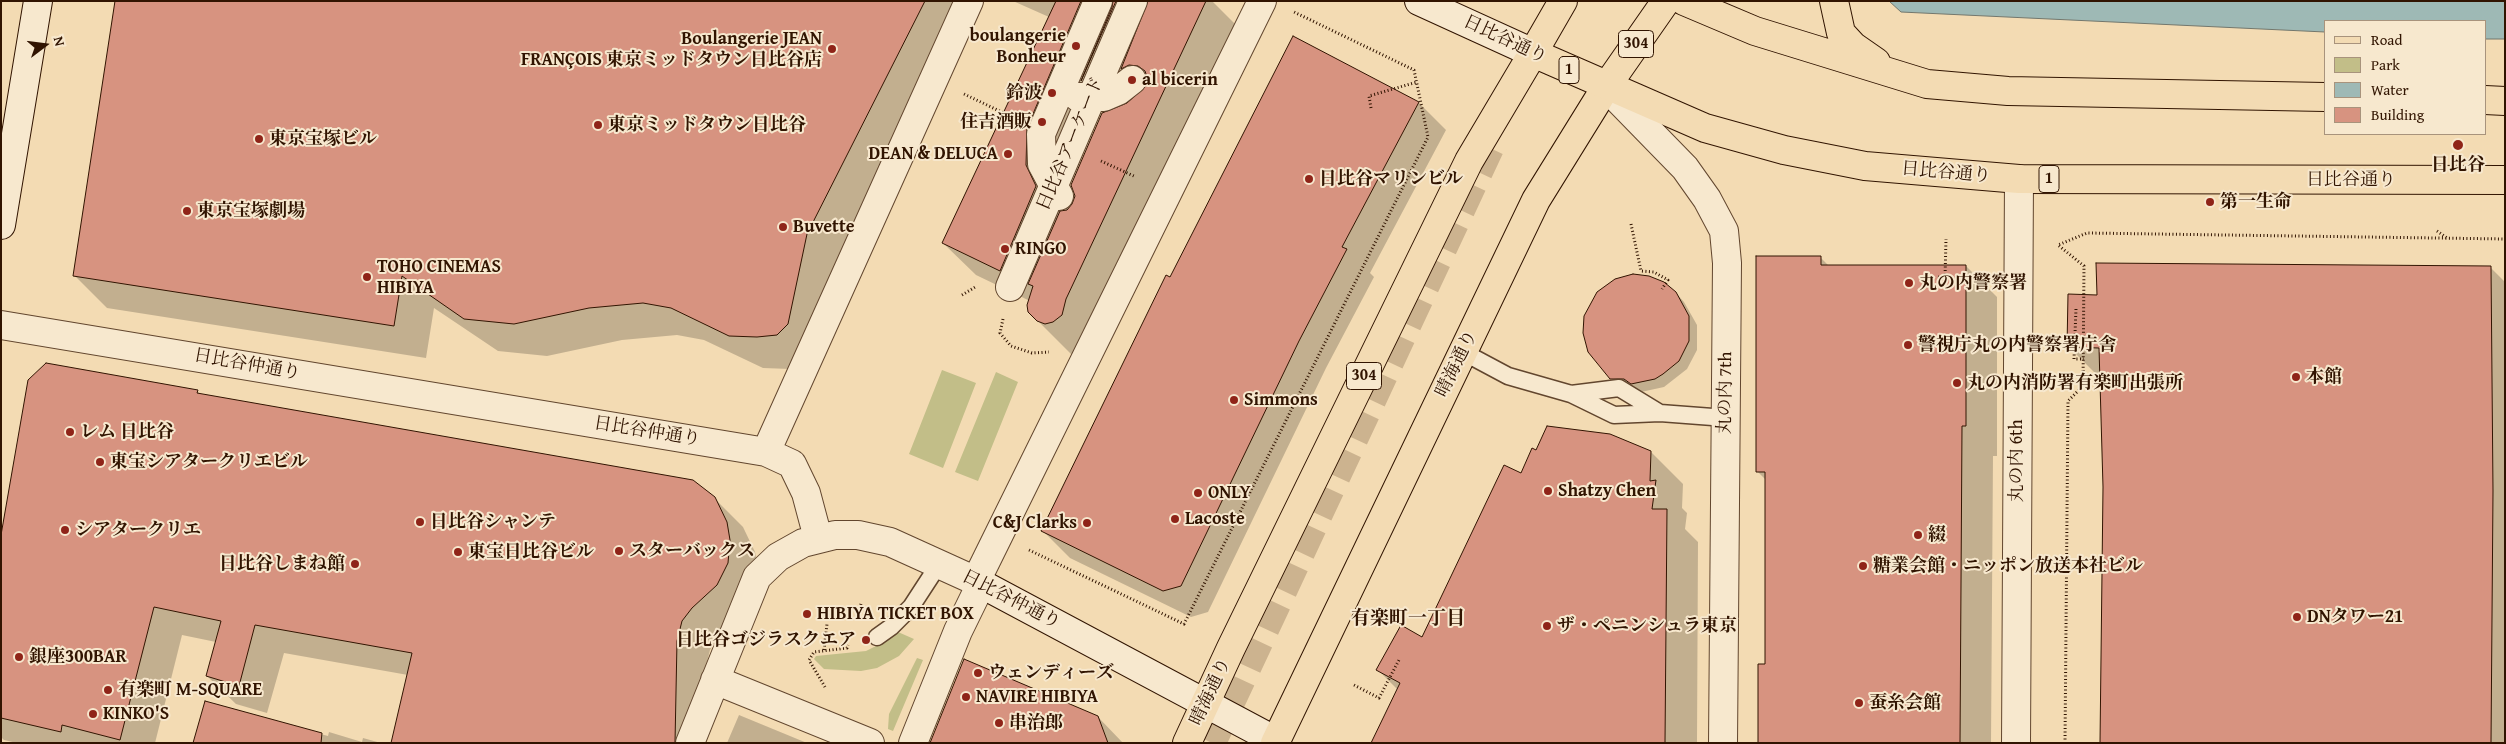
<!DOCTYPE html>
<meta charset="utf-8">
<style>
body{margin:0}
#map{position:relative;width:2506px;height:744px;overflow:hidden;background:#f3dbb3;font-family:"Gentium Book Plus",serif}
canvas{display:block}
.frame{position:absolute;inset:0;border:2px solid #311401;pointer-events:none}
.legend{position:absolute;left:2324px;top:20px;width:162px;height:115px;box-sizing:border-box;background:#f7e8ce;border:1px solid #a8937c;margin:0;padding:6px 9px;list-style:none;font-size:15px;color:#311401}
.legend li{display:flex;align-items:center;gap:10px;height:25px}
.legend b{width:25px;border:1px solid #a8937c}
.north{position:absolute;left:20px;top:20px;width:50px;height:50px;-webkit-text-stroke:4px #f7e8ce;paint-order:stroke;rotate:75deg;font-size:14px;font-weight:700;line-height:20px;text-align:center;color:#311401}
.north::after{content:'';display:block;margin:auto;width:18px;height:22px;background:#311401;clip-path:polygon(50% 0,100% 100%,50% 72%,0 100%)}
</style>
<div id="map">
<canvas width="2506" height="744"></canvas>
<div class="frame"></div>
<ul class="legend">
<li><b style="height:6px;background:#f3dbb3"></b>Road</li>
<li><b style="height:14px;background:#c2be88"></b>Park</li>
<li><b style="height:14px;background:#9eb9b5"></b>Water</li>
<li><b style="height:14px;background:#d79380"></b>Building</li>
</ul>
<div class="north">N</div>
</div>
<script>
const ctx = document.querySelector('canvas').getContext('2d');
ctx.lineJoin = 'round';
function paint(path, color) {
  ctx.fillStyle = color;
  ctx.fill(path, 'evenodd');
}
function poly(rows) {
  const path = new Path2D();
  for (const r of rows) {
    path.moveTo(r[0], r[1]);
    for (let i = 2; i < r.length; i += 2) path.lineTo(r[i], r[i + 1]);
  }
  return path;
}
function stroke(path, color, width, dash) {
  ctx.strokeStyle = color;
  ctx.lineWidth = width;
  ctx.lineCap = dash ? 'butt' : 'round';
  ctx.setLineDash(dash || []);
  ctx.stroke(path);
}
function write(font, color, halo, rows, align = 'center') {
  ctx.font = font + ' "Gentium Book Plus","Noto Serif JP",serif';
  ctx.lineWidth = 4;
  ctx.setLineDash([]);
  ctx.textBaseline = 'middle';
  ctx.strokeStyle = halo;
  ctx.fillStyle = color;
  for (const [text, x, y, turn = 0] of rows) {
    ctx.save();
    ctx.translate(x, y);
    ctx.rotate((+turn || 0) * Math.PI / 180);
    ctx.textAlign = isNaN(turn) ? turn : align;
    if (halo) ctx.strokeText(text, 0, 0);
    ctx.fillText(text, 0, 0);
    ctx.restore();
  }
}
paint(poly([
 [942,370,976,383,943,468,909,454],
 [996,372,1018,382,978,481,955,472],
 [898,632,914,639,899,656,877,668,861,671,824,669,814,659,816,656,866,651,882,643],
 [917,658,923,660,893,731,888,729,889,714]
]), '#c2be88');
const water = poly([
 [1889,1,2505,1,2505,39,2485,39,2485,21,2325,21,2325,32,1901,12,1889,1]
]);
paint(water, '#9eb9b5');
stroke(water, '#72776d', 1);
paint(poly([
 [116,1,974,1,790,369,763,368,704,340,677,335,622,340,547,356,498,351,434,308,426,358,107,308,75,276],
 [1013,1,1212,1,1240,29,1078,356,1071,354,1038,321,1030,301,976,275,943,243,1049,17],
 [1130,76,1144,90,1128,105,1115,109],
 [1090,89,1111,111,1074,204,1064,211,1058,198],
 [1294,37,1419,103,1446,130,1370,273,1374,277,1326,368,1208,612,1191,617,1070,558,1043,531],
 [1820,257,1829,266,1966,266,1997,297,1997,456,1993,456,1991,743,1759,743,1766,665,1766,480,1757,471],
 [2491,268,2505,282,2505,743,2101,743,2104,487,2101,379,2068,346,2098,296],
 [1676,293,1684,302,1697,325,1697,350,1687,369,1664,387,1641,392,1633,387,1619,387,1611,378],
 [197,391,201,395,714,498,743,527,755,552,758,569,710,650,705,670,703,743,393,743,408,675,284,653,267,713,236,704,207,676,216,642,182,635,155,743,17,743,4,740,1,737,1,551],
 [1537,452,1651,452,1683,484,1682,508,1687,513,1685,529,1698,542,1697,743,1372,743,1398,690,1378,670,1422,639],
 [206,703,328,736,329,732,362,742,363,738,381,743,194,743],
 [739,715,807,743,727,743],
 [1098,717,1123,743,930,743]
]), '#0003');
const building = poly([
 [115,1,925,1,807,234,788,324,777,335,757,337,729,336,671,308,643,303,589,308,514,324,464,319,402,276,394,326,73,276,115,1],
 [1056,1,1081,1,1027,128,1026,165,1036,186,1000,271,942,243,1056,1],
 [1113,1,1116,1,1081,81,1112,7,1113,1],
 [1148,1,1206,1,1066,299,1062,315,1053,322,1045,324,1037,321,1028,312,1027,305,1033,286,1028,284,1060,211,1067,210,1072,204,1075,196,1071,185,1102,113,1127,103,1147,85,1147,77,1145,71,1138,66,1129,65,1121,69,1148,1],
 [1293,36,1419,102,1342,247,1347,249,1299,341,1181,586,1163,591,1041,531,1166,275,1170,277,1293,36],
 [1756,256,1821,256,1821,265,1966,265,1966,426,1962,426,1960,743,1758,743,1758,664,1765,664,1765,472,1756,472,1756,256],
 [2096,263,2491,266,2493,491,2491,743,2100,743,2103,487,2099,348,2067,347,2068,294,2097,295,2096,263],
 [1633,274,1649,276,1664,282,1676,292,1689,316,1689,341,1679,361,1663,374,1655,379,1631,384,1624,379,1610,379,1588,352,1583,333,1584,316,1597,292,1615,279,1633,274],
 [46,363,198,390,197,393,693,480,715,497,727,522,730,540,728,563,717,585,692,608,682,621,677,641,675,743,391,743,412,653,255,625,239,686,206,676,221,621,154,607,120,740,62,725,61,732,1,718,1,535,28,380,46,363],
 [1547,426,1610,434,1651,451,1650,481,1656,480,1652,509,1667,509,1665,743,1371,743,1400,683,1376,670,1401,625,1422,637,1504,465,1521,473,1532,448,1536,450,1547,426],
 [964,659,1098,716,1108,743,930,743,964,659],
 [205,701,322,733,321,743,193,743,205,701]
]);
paint(building, '#d79380');
stroke(building, '#311401', 1);
stroke(poly([
 [1212,743,1490,148]
]), '#ccb38f', 28, [28, 14]);
const lane = poly([
 [1463,352,1508,376,1571,394,1614,415,1660,413,1726,418],
 [1571,394,1619,388,1660,413],
 [877,637,891,627,911,607,939,564]
]);
const street = poly([
 [1606,87,1685,168,1707,199,1724,231,1727,263,1723,743],
 [1078,97,1104,97,1118,91,1132,80],
 [1059,196,1042,164,1041,134,1098,1],
 [1010,287,1133,1],
 [1,325,766,452,792,464,806,493,818,538],
 [766,452,969,1],
 [715,680,870,743],
 [690,743,757,577,778,557,803,543,835,535,858,535,890,542,976,581,1262,1],
 [913,743,958,631,981,584],
 [2016,743,2019,179]
]);
const secondary = poly([
 [1419,1,1533,53],
 [1,225,38,1],
 [976,581,1276,741]
]);
const primary = poly([
 [1187,743,1231,648,1469,161,1533,53],
 [1275,743,1536,200,1606,87,1666,1]
]);
const highway = poly([
 [1563,1,1533,53,1705,128,1784,150,1865,166,2019,179,2505,180],
 [1684,1,1755,31,1927,84,2008,91,2325,97],
 [1834,1,1841,33,1853,46,1876,62],
 [2485,100,2505,101]
]);
stroke(lane, '#62462e', 19);
stroke(street, '#62462e', 30);
stroke(secondary, '#311401', 30);
stroke(primary, '#311401', 30);
stroke(highway, '#311401', 30);
stroke(poly([
 [964,94,1012,117],
 [1371,108,1369,96,1417,82],
 [1101,161,1136,177],
 [1631,224,1641,271,1654,272,1668,280,1662,289],
 [2437,231,2447,238],
 [1938,277,1945,278,1946,239],
 [962,295,977,286],
 [2076,309,2074,359,2084,359],
 [1003,319,1000,333,1011,346,1032,353,1049,352],
 [1029,550,1184,624,1428,137,1414,70,1294,12],
 [858,615,861,604],
 [824,650,827,624],
 [1354,685,1379,698,1400,658],
 [825,687,809,660,814,652,847,648,848,645],
 [2065,743,2068,401,2083,386,2084,266,2058,245,2087,233,2505,239]
]), '#311401', 3, [1, 2.5]);
stroke(lane, '#f7e8ce', 16);
stroke(street, '#f7e8ce', 28);
stroke(secondary, '#f7e8ce', 28);
stroke(primary, '#f3dbb3', 28);
stroke(highway, '#f3dbb3', 28);
for (const [x, y, r, color] of [
 [1076,46,5,"#8f2418"],
 [832,49,5,"#8f2418"],
 [1132,80,5,"#8f2418"],
 [1052,93,5,"#8f2418"],
 [1042,122,5,"#8f2418"],
 [598,125,5,"#8f2418"],
 [259,139,5,"#8f2418"],
 [2458,145,6,"#8f2418"],
 [1008,154,5,"#8f2418"],
 [1309,179,5,"#8f2418"],
 [2210,202,5,"#8f2418"],
 [187,211,5,"#8f2418"],
 [783,227,5,"#8f2418"],
 [1005,249,5,"#8f2418"],
 [367,277,5,"#8f2418"],
 [1909,283,5,"#8f2418"],
 [1908,345,5,"#8f2418"],
 [2296,377,5,"#8f2418"],
 [1957,383,5,"#8f2418"],
 [1234,400,5,"#8f2418"],
 [70,432,5,"#8f2418"],
 [100,462,5,"#8f2418"],
 [1548,491,5,"#8f2418"],
 [1198,493,5,"#8f2418"],
 [1175,519,5,"#8f2418"],
 [420,522,5,"#8f2418"],
 [1087,523,5,"#8f2418"],
 [65,530,5,"#8f2418"],
 [1918,535,5,"#8f2418"],
 [619,551,5,"#8f2418"],
 [458,552,5,"#8f2418"],
 [355,564,5,"#8f2418"],
 [1863,566,5,"#8f2418"],
 [807,614,5,"#8f2418"],
 [2297,617,5,"#8f2418"],
 [1547,626,5,"#8f2418"],
 [866,640,5,"#8f2418"],
 [19,657,5,"#8f2418"],
 [978,673,5,"#8f2418"],
 [108,690,5,"#8f2418"],
 [966,697,5,"#8f2418"],
 [1859,703,5,"#8f2418"],
 [93,714,5,"#8f2418"],
 [999,723,5,"#8f2418"]
]) {
  const dot = new Path2D();
  dot.arc(x, y, r, 0, 2 * Math.PI);
  ctx.fillStyle = color;
  ctx.fill(dot);
  stroke(dot, '#f7e8ce', 2);
}
for (const [x, y, w] of [
 [1636,44,35],
 [1569,70,20],
 [2049,179,20],
 [1364,376,35]
]) {
  const box = new Path2D();
  box.roundRect(x - w / 2, y - 13.5, w, 27, 4);
  ctx.fillStyle = '#f7e8ce';
  ctx.fill(box);
  stroke(box, '#311401', 1);
}
write('bold 16px', '#311401', null, [
 ["304",1636,44],
 ["1",1569,70],
 ["1",2049,179],
 ["304",1364,376]
]);
write('bold 18px', '#311401', '#f7e8ce', [
 ["boulangerie",1066,36,"right"],
 ["Bonheur",1066,57,"right"],
 ["Boulangerie JEAN",822,39,"right"],
 ["FRANÇOIS 東京ミッドタウン日比谷店",822,60,"right"],
 ["al bicerin",1142,80],
 ["鈴波",1042,93,"right"],
 ["住吉酒販",1032,122,"right"],
 ["東京ミッドタウン日比谷",608,125],
 ["東京宝塚ビル",269,139],
 ["DEAN & DELUCA",998,154,"right"],
 ["日比谷",2458,165,"center"],
 ["日比谷マリンビル",1319,179],
 ["第一生命",2220,202],
 ["東京宝塚劇場",197,211],
 ["Buvette",793,227],
 ["RINGO",1015,249],
 ["TOHO CINEMAS",377,267],
 ["HIBIYA",377,288],
 ["丸の内警察署",1919,283],
 ["警視庁丸の内警察署庁舎",1918,345],
 ["本館",2306,377],
 ["丸の内消防署有楽町出張所",1967,383],
 ["Simmons",1244,400],
 ["レム 日比谷",80,432],
 ["東宝シアタークリエビル",110,462],
 ["Shatzy Chen",1558,491],
 ["ONLY",1208,493],
 ["Lacoste",1185,519],
 ["日比谷シャンテ",430,522],
 ["C&J Clarks",1077,523,"right"],
 ["シアタークリエ",75,530],
 ["綴",1928,535],
 ["スターバックス",629,551],
 ["東宝日比谷ビル",468,552],
 ["日比谷しまね館",345,564,"right"],
 ["糖業会館・ニッポン放送本社ビル",1873,566],
 ["HIBIYA TICKET BOX",817,614],
 ["DNタワー21",2307,617],
 ["ザ・ペニンシュラ東京",1557,626],
 ["日比谷ゴジラスクエア",856,640,"right"],
 ["銀座300BAR",29,657],
 ["ウェンディーズ",988,673],
 ["有楽町 M-SQUARE",118,690],
 ["NAVIRE HIBIYA",976,697],
 ["蚕糸会館",1869,703],
 ["KINKO'S",103,714],
 ["串治郎",1009,723]
], 'left');
write('18px', '#311401', '#f7e8ce', [
 ["日比谷通り",1505,40,25],
 ["日比谷アーケード",1071,144,-67],
 ["日比谷通り",1946,173,5],
 ["日比谷通り",2351,180],
 ["晴海通り",1457,364,-64],
 ["日比谷仲通り",247,365,10],
 ["丸の内 7th",1726,393,-89],
 ["日比谷仲通り",647,432,9],
 ["丸の内 6th",2017,461,-90],
 ["日比谷仲通り",1011,600,27],
 ["晴海通り",1211,692,-65]
]);
write('bold 19px', '#311401', '#f7e8ce', [
 ["有楽町一丁目",1408,619]
]);
</script>
